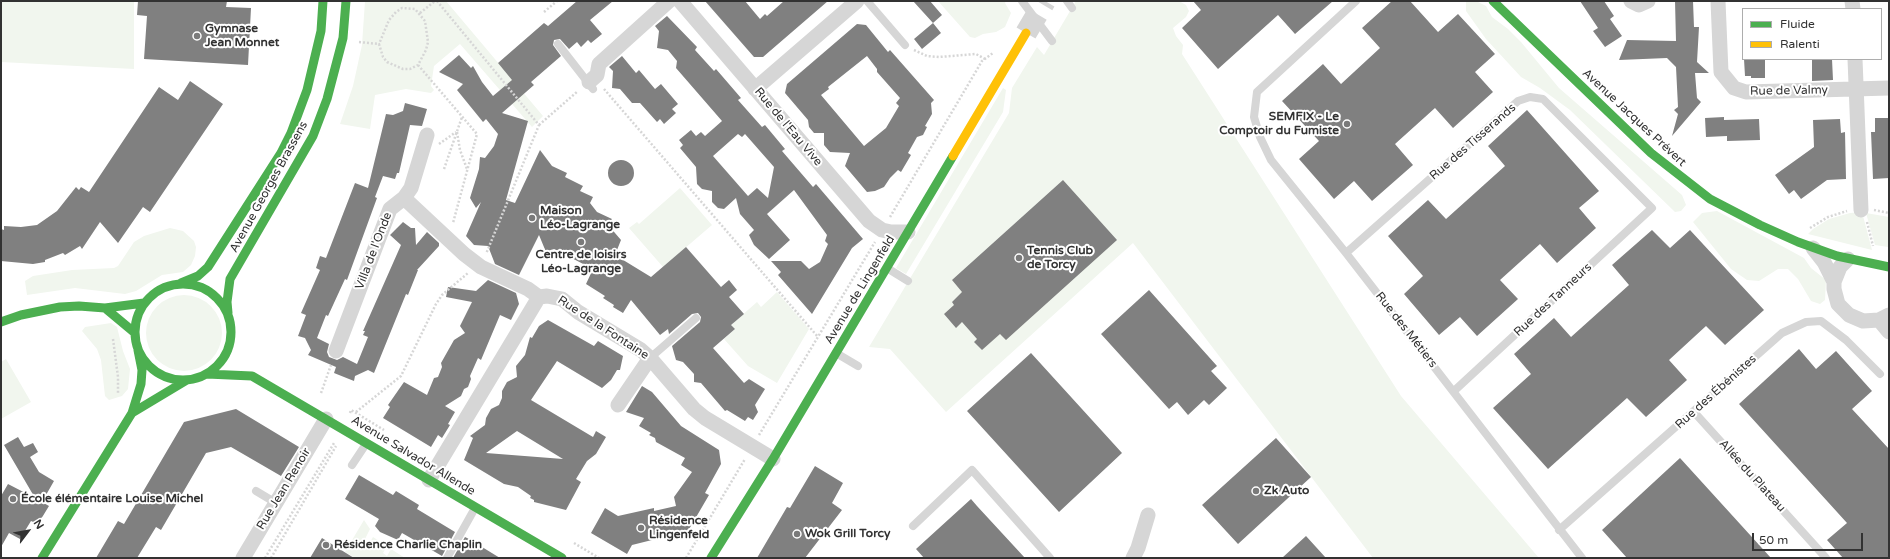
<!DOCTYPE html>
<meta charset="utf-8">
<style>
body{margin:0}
#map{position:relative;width:1890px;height:559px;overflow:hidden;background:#fff;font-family:"Varela Round",sans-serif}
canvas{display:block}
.frame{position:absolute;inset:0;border:2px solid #323232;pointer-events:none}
.legend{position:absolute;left:1742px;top:8px;width:140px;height:52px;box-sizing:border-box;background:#fff;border:1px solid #adadad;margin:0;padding:5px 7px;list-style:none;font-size:12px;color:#323232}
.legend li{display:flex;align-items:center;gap:8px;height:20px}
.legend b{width:20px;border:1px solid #adadad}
.north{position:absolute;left:8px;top:511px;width:40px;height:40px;-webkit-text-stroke:3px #fff;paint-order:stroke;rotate:58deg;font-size:11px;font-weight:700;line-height:16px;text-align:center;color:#323232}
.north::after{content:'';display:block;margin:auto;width:14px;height:18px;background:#323232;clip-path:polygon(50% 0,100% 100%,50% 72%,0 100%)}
.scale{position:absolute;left:1752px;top:533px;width:111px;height:18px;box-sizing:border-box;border:2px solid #323232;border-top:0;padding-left:5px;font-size:12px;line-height:14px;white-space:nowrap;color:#323232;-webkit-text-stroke:3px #fff;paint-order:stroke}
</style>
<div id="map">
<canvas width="1890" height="559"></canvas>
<div class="frame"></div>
<ul class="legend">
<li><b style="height:5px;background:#4caf50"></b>Fluide</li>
<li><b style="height:5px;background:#ffc107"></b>Ralenti</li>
</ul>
<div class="north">N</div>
<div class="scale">50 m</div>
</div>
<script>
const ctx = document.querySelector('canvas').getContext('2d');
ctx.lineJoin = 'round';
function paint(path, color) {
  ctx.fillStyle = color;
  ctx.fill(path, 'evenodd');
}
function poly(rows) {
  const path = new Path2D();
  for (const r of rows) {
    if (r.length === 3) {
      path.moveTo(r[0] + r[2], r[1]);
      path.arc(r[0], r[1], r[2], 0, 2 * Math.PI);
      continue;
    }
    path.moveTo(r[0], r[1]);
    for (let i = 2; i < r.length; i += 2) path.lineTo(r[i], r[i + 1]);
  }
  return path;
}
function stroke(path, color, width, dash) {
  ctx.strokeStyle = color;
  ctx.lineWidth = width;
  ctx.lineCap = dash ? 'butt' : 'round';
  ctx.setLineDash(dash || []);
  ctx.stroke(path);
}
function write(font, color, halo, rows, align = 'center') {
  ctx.font = font + ' "Varela Round",sans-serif';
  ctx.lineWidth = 4;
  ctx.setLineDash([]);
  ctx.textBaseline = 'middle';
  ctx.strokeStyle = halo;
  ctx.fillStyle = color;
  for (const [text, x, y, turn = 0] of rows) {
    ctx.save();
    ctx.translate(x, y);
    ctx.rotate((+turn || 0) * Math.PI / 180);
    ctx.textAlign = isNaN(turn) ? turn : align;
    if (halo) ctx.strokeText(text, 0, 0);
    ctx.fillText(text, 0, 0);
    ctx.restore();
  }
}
paint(poly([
 [1,1,134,1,134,69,1,62],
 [365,1,446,1,543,116,532,127,460,44,434,66,431,86,434,90,431,93,406,89,375,95,370,129,340,124,353,86,362,45],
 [938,1,1006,1,1005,3,1011,13,1005,27,996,32,983,34,975,38,970,37],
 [1076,1,1179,1,1186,5,1189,11,1186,17,1173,28,1176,36,1183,45,1182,54,1401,396,1539,558,1373,558,1133,243,946,412,890,349,869,347,1009,113,1012,88,1037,47,1044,55],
 [1466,1,1476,1,1486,6,1492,17,1508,29,1521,42,1559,88,1682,195,1686,205,1681,211,1675,212,1570,110,1540,88,1521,77,1486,39,1466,11],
 [1003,88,1006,90,1003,112,906,274,896,268],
 [680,188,712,225,663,267,629,228,637,222,639,224],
 [1717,211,1804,258,1811,268,1826,280,1825,300,1820,304,1811,301,1798,279,1788,269,1778,269,1759,281,1747,280,1731,269,1693,222,1702,213],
 [1862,212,1872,250,1808,234,1813,229,1829,219,1850,213],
 [1866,213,1889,217,1888,247,1875,245],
 [170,228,183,231,194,241,196,247,195,256,191,265,183,272,162,275,136,291,125,294,75,288,27,295,25,281,33,276,72,270,114,268,118,266,134,242,144,236],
 [777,292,809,329,777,383,748,366,724,339,735,329,731,325,757,302,761,307],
 [184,333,38],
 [111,323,117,327,123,351,130,369,128,389,122,396,109,400,105,396,101,360,97,349,82,331,85,327],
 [6,359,31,402,1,419,1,362],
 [364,520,370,529,364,541,369,544,373,537,387,546,383,553,387,556,391,549,405,558,351,558,352,556,345,552]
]), '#f1f6ee');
paint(poly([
 [138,1,227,1,226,7,251,8,248,65,144,59,147,16,137,15],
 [577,1,613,1,590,20,602,34,591,43,588,40,581,47,577,42,569,49,560,39,554,40,553,45,561,56,531,82,534,85,502,113,528,121,506,200,515,203,540,150,552,166,567,173,565,177,583,186,580,191,593,197,590,203,597,212,612,219,609,226,621,240,615,255,651,277,686,247,721,287,729,280,737,290,729,297,744,314,731,325,735,329,713,348,744,383,749,379,765,389,755,405,758,412,753,420,748,417,745,421,727,410,725,411,701,383,694,382,694,374,683,362,676,360,672,346,700,322,701,317,698,313,692,314,669,334,668,329,660,335,631,300,623,313,613,307,614,305,603,298,605,296,586,284,593,269,554,249,546,252,539,235,519,275,495,264,488,246,474,245,466,236,481,202,476,208,470,198,479,169,480,157,485,158,494,146,498,134,486,119,483,122,457,90,463,84,439,72,459,55,471,68,473,66,482,82,493,96,512,80,498,63,544,23,548,26],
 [705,1,745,1,760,19,765,14,767,16,784,1,828,1,763,57,754,57],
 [913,1,930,1,942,15,933,23],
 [1193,1,1333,1,1295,34,1278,15,1218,69,1182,28,1201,10],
 [1392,1,1410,1,1438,32,1458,14,1495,54,1475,72,1493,92,1453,128,1435,108,1395,144,1413,165,1372,201,1354,181,1334,199,1299,159,1319,141,1282,101,1323,64,1341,84,1380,48,1362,28],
 [1580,1,1604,1,1614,16,1610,19,1622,36,1605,47,1593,31,1598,28],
 [1675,1,1693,1,1694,27,1699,27,1697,62,1709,73,1695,73,1697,98,1701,102,1672,136,1678,114,1674,110,1678,107,1676,67,1667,58,1619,60,1627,40,1676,41],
 [667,16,697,47,695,50,714,71,716,69,741,98,738,100,762,127,765,125,785,149,782,151,813,187,816,184,863,239,852,248,812,314,778,275,781,272,771,261,801,261,809,269,820,262,828,244,825,241,827,235,794,190,767,214,790,240,769,259,754,245,749,235,754,230,740,214,736,198,724,209,718,208,712,202,712,191,702,189,697,184,696,167,680,148,683,145,679,140,691,130,696,136,701,132,705,136,722,121,676,68,677,61,668,50,657,48,659,31,655,26],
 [738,134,742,137,745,134,774,167,768,198,757,188,748,196,713,156],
 [933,23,941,33,922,49,914,39],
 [857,24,866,25,888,52,890,50,934,100,931,103,932,114,925,126,927,127,923,135,917,137,908,153,911,155,901,172,898,170,890,178,884,187,875,191,867,192,845,166,850,153,830,152,824,145,824,133,814,133,809,127,808,120,785,93,787,84],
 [867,56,877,69,877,72,900,98,896,103,899,106,886,128,864,146,821,95,829,89,828,87],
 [622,56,636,73,639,70,655,89,661,84,678,104,672,109,676,113,664,124,660,119,657,122,640,103,632,103,620,89,612,88,613,71,609,67],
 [1744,59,1765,59,1765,78,1751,78,1751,76,1745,76],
 [1812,59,1832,59,1833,80,1812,81],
 [190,81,223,104,150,212,143,207,118,243,100,222,82,249,80,246,65,255,63,253,45,260,45,262,33,264,1,261,1,229,4,230,4,226,21,227,37,225,57,211,76,187,79,190,81,187,89,192,159,87,178,100],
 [405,103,427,109,422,126,410,125,399,173,397,173,395,179,383,176,375,197,377,198,347,280,345,279,328,316,326,315,317,338,329,344,327,352,329,357,337,360,343,357,357,364,368,337,363,335,365,331,363,331,401,245,390,235,403,222,411,228,415,228,416,245,427,232,439,243,439,246,417,270,418,270,408,295,406,294,374,373,368,370,355,376,354,381,334,373,336,367,308,355,311,350,305,338,298,336,306,315,301,313,320,270,316,268,320,256,326,258,355,183,368,188,386,114,393,115,403,111],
 [1527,110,1599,191,1579,208,1596,228,1557,263,1540,244,1500,280,1518,299,1477,336,1460,317,1439,335,1404,294,1423,276,1388,236,1428,200,1446,219,1505,166,1488,146],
 [1724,117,1724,120,1759,119,1760,140,1727,141,1727,136,1706,137,1705,118],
 [1875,118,1889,118,1889,178,1873,179,1871,132,1875,132],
 [1840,119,1841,133,1845,132,1846,179,1827,180,1801,199,1794,190,1789,194,1775,175,1814,147,1813,120],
 [621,173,13],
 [1063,180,1117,240,1006,340,1000,334,982,350,974,342,977,339,962,322,956,328,944,314,954,305,952,302,962,292,952,280],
 [1652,230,1670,248,1690,230,1764,310,1725,345,1706,326,1669,360,1687,380,1646,417,1627,398,1548,469,1493,408,1531,374,1514,354,1554,318,1571,337,1629,285,1612,265],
 [488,280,516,293,519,304,511,320,500,315,481,360,478,358,470,376,471,379,468,387,464,389,461,396,445,406,455,412,448,424,450,425,442,438,438,435,431,447,383,418,390,407,388,405,404,382,427,395,434,378,438,377,442,367,441,363,454,340,465,333,460,326,472,302,446,297,448,287,476,291],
 [1149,290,1217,366,1211,371,1227,388,1209,405,1204,400,1188,415,1177,402,1169,409,1101,334],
 [548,320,594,346,598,341,623,356,620,370,617,370,611,380,602,388,557,361,531,400,593,437,596,431,606,437,596,454,587,461,576,479,581,482,566,510,534,502,534,500,530,498,531,496,518,487,504,484,464,460,473,438,470,436,485,425,486,418,491,409,499,405,502,398,502,391,507,382,517,377,516,366,525,355,530,337,532,338,539,326],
 [517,431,563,459,486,453],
 [1799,349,1816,369,1836,351,1872,391,1852,409,1889,449,1889,558,1843,558,1827,540,1847,523,1739,404],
 [1031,353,1122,453,1059,512,967,411],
 [642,386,652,392,681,426,719,450,721,464,705,493,709,495,688,531,632,545,627,554,591,533,605,508,618,516,654,508,654,511,676,506,674,497,692,472,681,465,685,458,656,442,655,438,649,435,651,433,639,426,644,418,626,412],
 [236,409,299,447,281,476,231,447,206,453,161,530,156,527,137,558,96,558,118,521,124,524,184,422],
 [18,437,24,447,33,443,38,452,30,457,39,472,54,481,42,502,49,506,38,524,31,521,20,539,9,533,1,547,1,496,8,484,35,498,4,445],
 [1276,438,1311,477,1238,544,1202,505],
 [1680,458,1771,558,1627,558,1602,530],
 [815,466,843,483,832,503,842,510,805,558,757,558,787,507,790,508],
 [359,475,393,495,396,491,419,505,417,509,455,532,442,556,402,533,398,540,380,532,375,526,379,519,345,499],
 [971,499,977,506,1025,558,924,558,916,549],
 [1306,536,1326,558,1282,558],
 [465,537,469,539,500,558,453,558],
 [322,538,354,558,310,558]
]), '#808080');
stroke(poly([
 [1026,33,1045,1]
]), '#d6d6d6', 22, [22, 11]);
stroke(poly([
 [437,1,539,125,486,254],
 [544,12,557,1],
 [420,13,435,1],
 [359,42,379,44,383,57,387,62,403,69,410,69,418,65,426,50,428,42,425,21,415,9,402,8,396,12,389,20,379,44],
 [914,50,927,56,939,57,976,54,985,59],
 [418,65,477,134,453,223],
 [604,89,818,337],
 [539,125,578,91],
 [457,132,460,150,467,169],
 [439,144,456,132],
 [444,169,462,117],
 [1874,210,1889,213],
 [890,217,982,61,993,53],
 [1867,222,1873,246],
 [1810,228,1828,217,1847,211],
 [113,339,118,377,118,394],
 [321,393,331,365],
 [356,412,401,376,436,304,442,295,468,273],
 [350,413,351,410,384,430],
 [759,435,875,242],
 [574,543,599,558],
 [265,558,334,443],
 [271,558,336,446],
 [686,558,745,459]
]), '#d6d6d6', 2.5, [2, 2]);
stroke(poly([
 [867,1,905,45],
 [1022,1,1052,41],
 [1067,1,1072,8],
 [1356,1,1257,92,1254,117,1260,137,1271,160,1346,253,1582,558],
 [558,44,593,89],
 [1346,253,1518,101,1530,97,1543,99,1652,208,1454,391],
 [887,268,908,281],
 [836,353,858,366],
 [650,358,696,318],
 [1694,412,1826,558],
 [352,465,366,444],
 [256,491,276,503],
 [913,526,972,470,1050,558],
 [1559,530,1782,333,1806,322,1821,321,1846,340,1880,374],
 [447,558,475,508]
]), '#d6d6d6', 8);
stroke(poly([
 [680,1,869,221,882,230,891,232,908,232],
 [1631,1,1639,5,1648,1],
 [1718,1,1721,72,1734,88,1746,92,1889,88],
 [1852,1,1853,9],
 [1855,59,1861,210],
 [589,82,597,75,599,64,669,1],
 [755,89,857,1],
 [404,198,464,254,481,267,528,289,539,297],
 [1813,248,1824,262,1834,282],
 [1848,259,1840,267,1834,282,1834,289,1838,304,1849,315,1863,321,1879,320,1889,315],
 [1879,320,1889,332],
 [336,351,390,209,404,198,411,188,427,135],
 [618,405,650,358],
 [429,480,539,297,547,296,562,299,578,312,641,350,650,358,694,409,705,418,773,459],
 [243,558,326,419],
 [1133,558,1138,548,1148,515]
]), '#d6d6d6', 15);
stroke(poly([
 [1493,1,1651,153,1710,199,1760,225,1798,242,1837,256,1889,267],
 [181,283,198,276,208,267,281,153,291,133,307,90,321,31,323,1],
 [183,332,48],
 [105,308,135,333],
 [228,313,227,302,230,279,313,136,327,99,343,38,346,1],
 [1,322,21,315,60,307,79,306,105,308,144,303],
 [207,374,252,376,562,558],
 [132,413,187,380],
 [42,558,132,413,141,384,142,370,138,350],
 [711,558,773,459,953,156]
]), '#4caf50', 9);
stroke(poly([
 [953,156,1026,33]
]), '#ffc107', 9);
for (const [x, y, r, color] of [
 [197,36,4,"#7a7a7a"],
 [1347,124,4,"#7a7a7a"],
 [532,218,4,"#7a7a7a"],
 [581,242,4,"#7a7a7a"],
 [1019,258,4,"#7a7a7a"],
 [1256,491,4,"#7a7a7a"],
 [13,499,4,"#7a7a7a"],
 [641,528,4,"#7a7a7a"],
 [797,534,4,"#7a7a7a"],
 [326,545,4,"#7a7a7a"]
]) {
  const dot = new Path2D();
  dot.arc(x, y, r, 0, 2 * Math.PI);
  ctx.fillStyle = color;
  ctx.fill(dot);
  stroke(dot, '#fff', 1.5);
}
write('bold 12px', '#323232', '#fff', [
 ["Gymnase",205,29],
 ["Jean Monnet",205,43],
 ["SEMFIX - Le",1339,117,"right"],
 ["Comptoir du Fumiste",1339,131,"right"],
 ["Maison",540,211],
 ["Léo-Lagrange",540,225],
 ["Tennis Club",1027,251],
 ["de Torcy",1027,265],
 ["Centre de loisirs",581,255,"center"],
 ["Léo-Lagrange",581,269,"center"],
 ["Zk Auto",1264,491],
 ["École élémentaire Louise Michel",21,499],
 ["Résidence",649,521],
 ["Lingenfeld",649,535],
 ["Wok Grill Torcy",805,534],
 ["Résidence Charlie Chaplin",334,545]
], 'left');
write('12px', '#323232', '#fff', [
 ["Rue de Valmy",1789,91,-1],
 ["Avenue Jacques Prévert",1634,118,43],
 ["Rue de l'Eau Vive",788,127,50],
 ["Rue des Tisserands",1473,142,-41],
 ["Avenue Georges Brassens",269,187,-61],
 ["Villa de l'Onde",374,251,-69],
 ["Avenue de Lingenfeld",860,290,-59],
 ["Rue des Tanneurs",1553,300,-43],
 ["Rue de la Fontaine",603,328,33],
 ["Rue des Métiers",1406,330,52],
 ["Rue des Ébénistes",1716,392,-42],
 ["Avenue Salvador Allende",413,456,31],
 ["Allée du Plateau",1752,476,48],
 ["Rue Jean Renoir",284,489,-59]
]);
</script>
